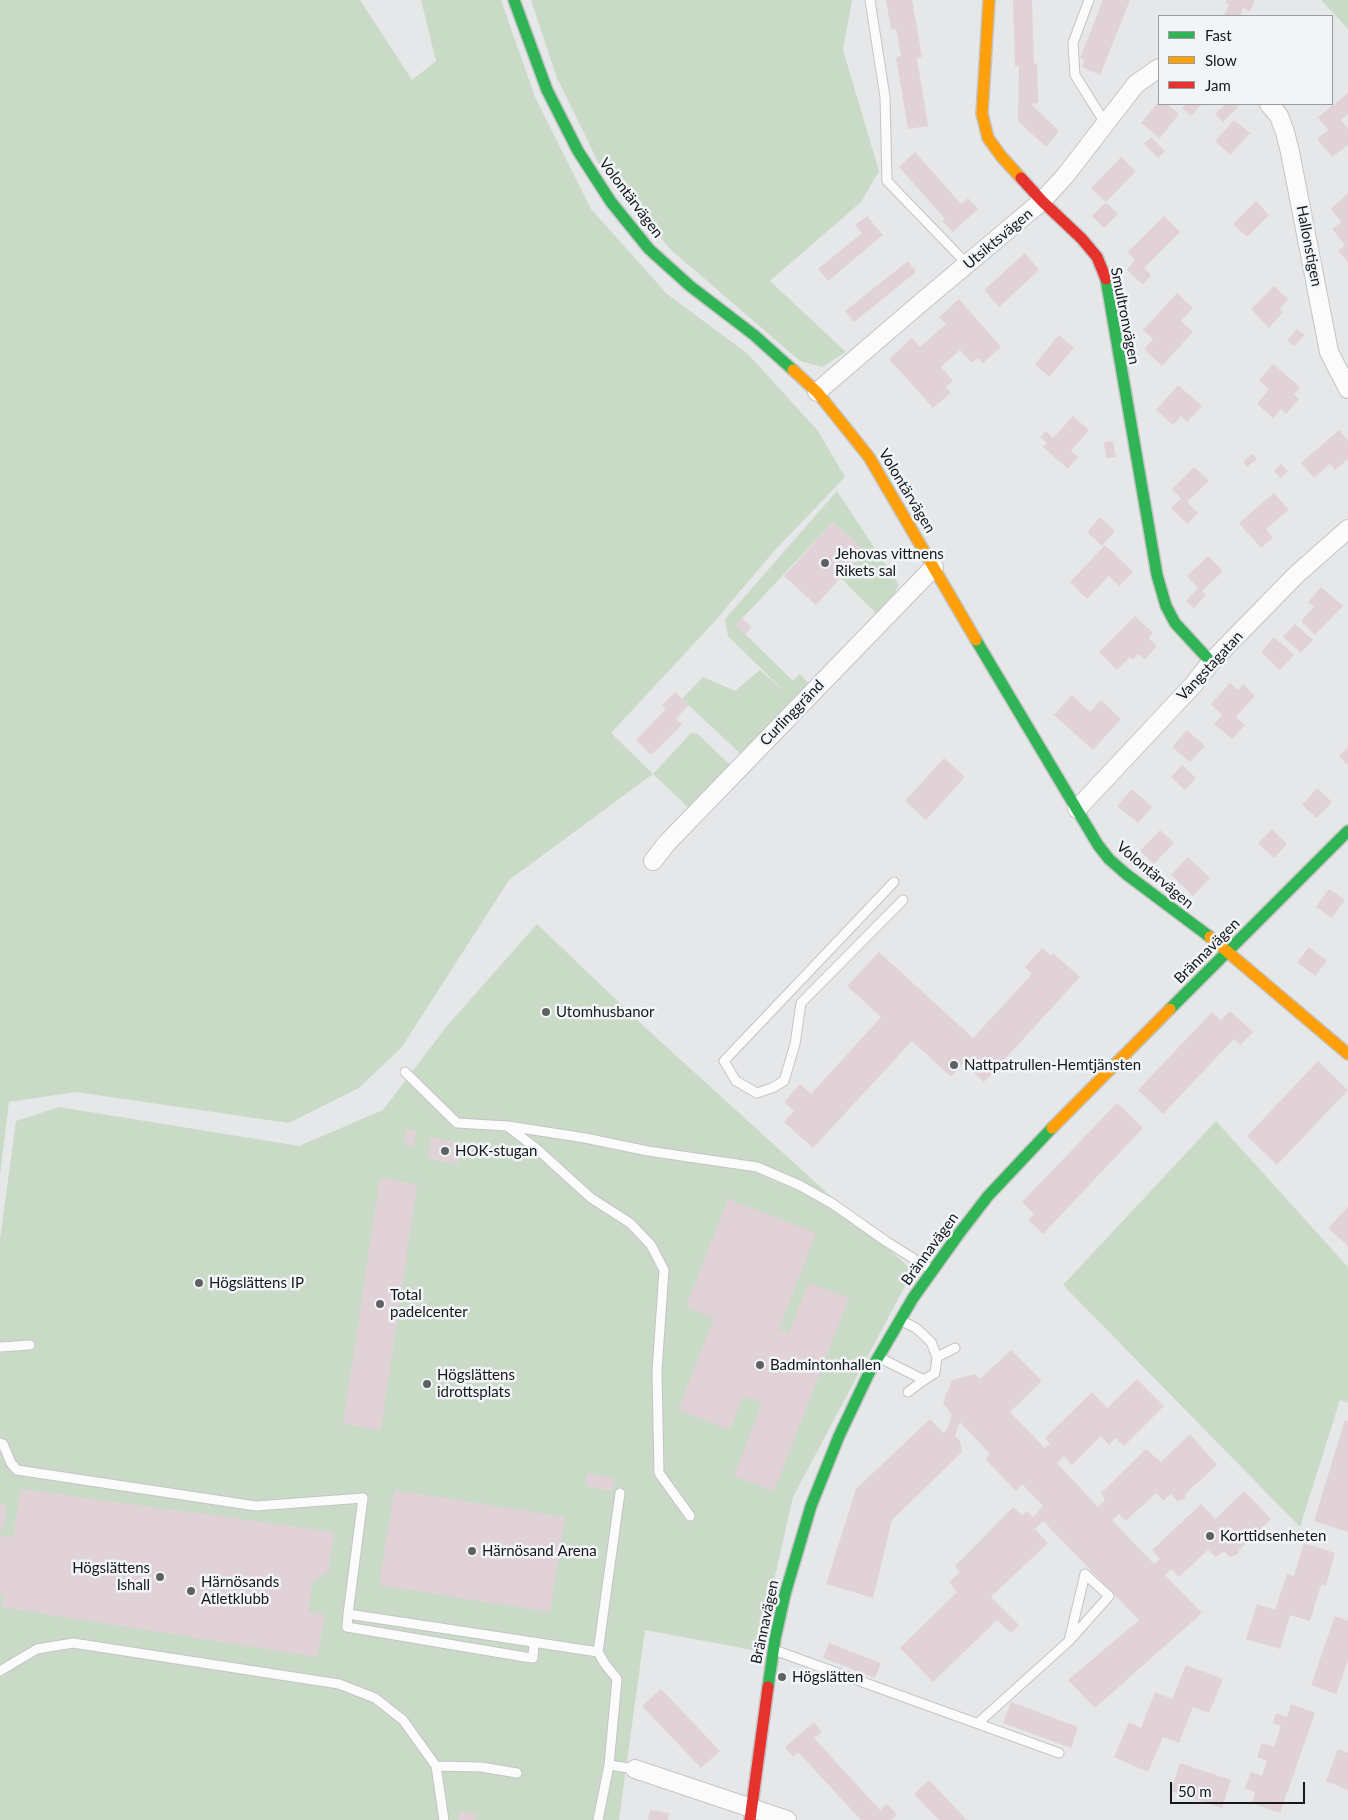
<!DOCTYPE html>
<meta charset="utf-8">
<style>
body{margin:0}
#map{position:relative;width:1348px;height:1820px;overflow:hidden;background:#e6e7e9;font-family:Lato,sans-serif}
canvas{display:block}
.legend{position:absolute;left:1158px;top:15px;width:175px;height:90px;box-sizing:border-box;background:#f2f5f8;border:1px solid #9a9d9f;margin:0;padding:6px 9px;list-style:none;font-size:15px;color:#171819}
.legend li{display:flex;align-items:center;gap:10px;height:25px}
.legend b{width:25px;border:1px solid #9a9d9f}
.scale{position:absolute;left:1170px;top:1782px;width:135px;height:22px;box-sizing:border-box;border:2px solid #171819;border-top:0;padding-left:6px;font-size:15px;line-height:18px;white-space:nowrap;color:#171819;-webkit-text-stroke:4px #f2f5f8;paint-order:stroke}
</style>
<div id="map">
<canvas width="1348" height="1820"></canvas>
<ul class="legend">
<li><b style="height:6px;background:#30b455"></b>Fast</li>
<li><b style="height:6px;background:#ff9f0a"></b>Slow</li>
<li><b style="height:6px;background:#e5322d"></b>Jam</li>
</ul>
<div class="scale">50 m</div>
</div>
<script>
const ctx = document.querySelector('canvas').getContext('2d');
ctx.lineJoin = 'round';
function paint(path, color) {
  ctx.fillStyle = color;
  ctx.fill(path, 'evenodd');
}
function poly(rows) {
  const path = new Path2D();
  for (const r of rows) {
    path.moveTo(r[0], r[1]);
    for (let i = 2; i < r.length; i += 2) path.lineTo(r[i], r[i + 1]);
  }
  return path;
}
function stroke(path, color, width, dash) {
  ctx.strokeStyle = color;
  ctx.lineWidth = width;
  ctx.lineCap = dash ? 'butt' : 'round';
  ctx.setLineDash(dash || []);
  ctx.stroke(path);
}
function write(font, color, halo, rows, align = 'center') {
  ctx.font = font + ' Lato,sans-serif';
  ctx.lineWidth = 5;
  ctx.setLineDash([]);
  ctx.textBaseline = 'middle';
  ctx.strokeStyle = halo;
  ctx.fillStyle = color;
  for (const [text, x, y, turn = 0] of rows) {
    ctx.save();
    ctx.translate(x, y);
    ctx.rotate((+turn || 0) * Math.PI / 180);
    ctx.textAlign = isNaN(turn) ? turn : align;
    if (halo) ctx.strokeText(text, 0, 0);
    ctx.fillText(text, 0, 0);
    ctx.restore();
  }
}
paint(poly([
 [0,0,360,0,412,80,436,61,421,0,501,0,535,97,591,209,667,294,748,354,818,431,845,477,775,550,715,621,611,733,653,774,691,733,698,734,732,767,690,809,653,774,509,880,402,1047,359,1088,289,1123,76,1092,9,1102,0,1175],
 [531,0,852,0,843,50,879,171,861,202,770,281,846,352,822,367,800,361,670,249,598,162,557,78],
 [1321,0,1348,0,1348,29],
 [837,491,899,585,889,603,877,614,841,578,865,551,833,522,736,625,793,681,800,674,810,685,743,756,682,699,703,677,735,691,760,670,785,692,728,636,725,619],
 [537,924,649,1031,913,1271,793,1497,758,1651,645,1630,619,1820,0,1820,0,1239,16,1121,59,1107,299,1146,383,1110,446,1027],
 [1216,1121,1348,1267,1348,1403,1340,1400,1300,1527,1063,1285]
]), '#c9dbc7');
paint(poly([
 [886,0,912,0,922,57,917,58,928,126,908,129,896,57,901,56,896,29,891,30],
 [1013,0,1032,0,1034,64,1037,63,1038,103,1031,104,1059,131,1046,147,1018,121,1019,66,1015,66],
 [1103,0,1130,0,1100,75,1082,67,1084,60,1080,58],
 [1226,0,1255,0,1250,12,1243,8,1240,16,1224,16,1229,4,1225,3],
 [1348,93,1348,114,1341,120,1348,129,1348,145,1332,157,1317,139,1328,130,1318,117],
 [1159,101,1159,104,1167,104,1179,114,1160,138,1141,123],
 [1186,104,1200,104,1201,105,1191,116,1182,108],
 [1225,104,1235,104,1238,107,1223,122,1215,114],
 [1234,120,1250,133,1230,155,1215,141],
 [1151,137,1165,151,1158,158,1144,144],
 [915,152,961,204,968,198,978,209,953,232,942,221,945,219,899,167],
 [1121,157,1136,171,1106,202,1118,214,1104,228,1092,216,1106,202,1091,188],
 [1348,193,1348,262,1338,251,1345,245,1332,229,1341,222,1331,209],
 [1256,201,1269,215,1247,237,1233,224],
 [867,216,883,235,828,281,818,269,862,233,855,225],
 [1164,216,1180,232,1144,268,1151,275,1143,285,1127,270,1135,260,1128,252],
 [1025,253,1039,270,999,307,984,290],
 [908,261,916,272,854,322,845,311],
 [1274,286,1288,299,1280,309,1283,312,1269,328,1251,309],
 [1177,293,1193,308,1181,321,1193,332,1162,366,1144,349,1153,339,1143,330],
 [959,299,1001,347,983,363,978,358,972,363,960,350,941,367,953,381,946,387,951,393,933,408,889,359,912,338,920,347,946,324,939,317],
 [1297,329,1305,335,1294,346,1287,341],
 [1059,335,1074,348,1049,377,1035,364],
 [1273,364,1300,387,1294,395,1299,399,1286,414,1281,409,1273,418,1257,404,1269,389,1259,380],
 [1178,385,1202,406,1187,422,1181,416,1173,425,1156,410],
 [1073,416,1089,430,1071,451,1078,457,1068,469,1043,447,1047,443,1040,437,1046,431,1053,438],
 [1339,430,1348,441,1348,459,1335,470,1330,464,1314,478,1301,463],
 [1113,441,1116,457,1106,458,1104,442],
 [1252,454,1257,459,1247,467,1243,462],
 [1281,464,1288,471,1281,478,1274,471],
 [1194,467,1209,481,1187,502,1198,513,1187,524,1171,508,1181,498,1172,489],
 [1274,493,1289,510,1266,529,1273,538,1261,548,1239,523],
 [1100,517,1115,531,1102,546,1087,532],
 [833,522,865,551,816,605,784,576],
 [1105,545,1133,572,1119,586,1109,576,1087,599,1070,582],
 [1208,556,1223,571,1202,591,1206,595,1194,608,1186,601,1198,588,1187,576],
 [1321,587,1343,606,1315,635,1301,621,1314,607,1308,602],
 [1135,616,1153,633,1148,638,1157,646,1145,659,1138,654,1132,660,1130,657,1117,670,1099,652],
 [742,618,752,627,745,634,735,625],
 [1295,624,1313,640,1301,653,1283,637],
 [1274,637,1294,655,1280,670,1261,652],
 [1230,683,1238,690,1243,684,1255,696,1236,717,1245,725,1232,739,1214,724,1222,715,1211,704],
 [675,692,689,705,676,718,682,725,651,755,636,740,666,709,662,705],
 [1072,695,1090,712,1101,700,1121,719,1093,750,1054,715],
 [1187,730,1205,746,1190,762,1172,747],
 [1348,747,1348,765,1339,756],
 [944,758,965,777,926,820,905,801],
 [1182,765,1196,778,1185,790,1171,777],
 [1317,788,1332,802,1317,818,1302,805],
 [1132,789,1152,807,1138,823,1117,806],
 [1272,829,1287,844,1274,858,1258,843],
 [1160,830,1174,843,1154,864,1140,851],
 [1188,857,1210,878,1193,896,1171,875],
 [1329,889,1345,900,1332,918,1316,907],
 [1309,947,1327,961,1315,976,1297,962],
 [1042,948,1051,956,1053,953,1080,977,984,1082,963,1063,951,1077,912,1041,813,1148,784,1122,794,1111,784,1102,800,1084,811,1094,881,1017,847,986,879,952,973,1038,1032,974,1025,967],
 [1230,1011,1253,1032,1240,1045,1234,1039,1163,1114,1138,1090,1212,1012,1221,1020],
 [1318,1061,1348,1090,1277,1165,1247,1136],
 [1117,1103,1143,1128,1043,1234,1028,1220,1034,1214,1022,1202],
 [406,1129,416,1130,414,1147,404,1145],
 [431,1137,462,1143,458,1164,428,1159],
 [380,1178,417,1184,381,1430,343,1424],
 [728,1199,816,1233,779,1329,789,1333,808,1283,849,1298,774,1491,734,1476,762,1403,743,1396,730,1430,678,1410,714,1318,686,1307],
 [1348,1207,1348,1246,1328,1228],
 [1011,1350,1042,1381,1010,1412,1045,1448,1050,1444,1045,1438,1092,1392,1107,1408,1137,1379,1164,1406,1124,1446,1115,1438,1109,1445,1101,1436,1072,1465,1064,1456,1057,1463,1098,1507,1105,1500,1101,1493,1146,1449,1161,1462,1190,1434,1217,1465,1185,1494,1186,1499,1177,1501,1171,1494,1163,1501,1156,1493,1126,1521,1119,1514,1112,1520,1154,1564,1160,1559,1152,1550,1201,1504,1215,1519,1244,1491,1271,1519,1239,1550,1238,1554,1230,1557,1224,1551,1216,1557,1208,1550,1179,1577,1171,1569,1165,1575,1202,1613,1095,1708,1068,1680,1139,1620,1043,1521,1035,1529,1048,1543,991,1597,1019,1625,1011,1633,997,1620,933,1682,900,1648,957,1592,949,1582,960,1572,955,1566,1013,1507,1022,1515,1027,1511,1033,1517,1043,1506,1022,1484,1016,1491,985,1459,990,1454,960,1422,955,1436,960,1441,962,1452,892,1520,873,1598,826,1584,856,1489,930,1419,943,1433,947,1429,952,1415,943,1403,952,1380,975,1374,980,1379],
 [1345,1420,1348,1421,1348,1532,1314,1521],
 [587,1473,614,1478,611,1491,585,1486],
 [21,1489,334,1532,328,1571,312,1583,308,1612,325,1615,317,1657,2,1607,4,1595,0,1594,0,1535,13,1537],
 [394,1490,565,1517,550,1612,379,1585],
 [0,1505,6,1505,4,1529,0,1528],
 [1304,1543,1335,1553,1326,1586,1321,1585,1310,1621,1290,1615,1280,1649,1246,1639,1257,1604,1275,1610,1287,1574,1294,1576],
 [1335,1616,1348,1621,1348,1660,1336,1694,1311,1685],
 [829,1643,881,1663,875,1678,823,1658],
 [1186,1665,1223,1679,1209,1713,1193,1707,1179,1743,1163,1737,1148,1772,1114,1757,1129,1722,1141,1728,1155,1692,1172,1699],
 [661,1689,720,1751,701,1768,642,1706],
 [1011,1702,1078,1727,1071,1748,1003,1723],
 [1291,1704,1315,1713,1280,1813,1252,1803,1255,1792,1245,1788,1251,1772,1262,1776,1267,1761,1257,1757,1262,1743,1274,1747,1281,1726,1273,1723,1276,1713,1287,1717],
 [814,1722,822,1732,814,1738,880,1810,887,1804,897,1814,891,1820,861,1820,798,1752,793,1757,785,1747],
 [1338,1749,1348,1753,1348,1790,1326,1781],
 [1180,1763,1231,1780,1222,1808,1171,1791],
 [929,1780,967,1820,939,1820,914,1794],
 [650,1810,669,1813,668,1820,648,1820],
 [460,1811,477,1814,476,1820,458,1820]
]), '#e1d2d8');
const lane = poly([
 [870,0,885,97,887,181,967,264],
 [1089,0,1073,43,1075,75,1105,123],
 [894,882,724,1061,736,1081,757,1093,772,1088,784,1081,795,1044,801,1003,903,900],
 [405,1072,457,1123,507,1126,537,1149,591,1198,630,1223,651,1245,664,1270,657,1371,659,1473,690,1516],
 [508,1126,585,1138,648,1151,757,1167,799,1185,833,1204,887,1242,932,1270],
 [0,1347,30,1345],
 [878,1357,924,1380,935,1373,937,1357,931,1342,916,1328,900,1320],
 [937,1357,955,1348],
 [908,1392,924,1380],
 [0,1443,3,1444,11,1463,17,1470,256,1506,363,1498,348,1614],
 [534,1642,533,1658,525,1657,347,1627,348,1614,513,1639,598,1652],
 [774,1650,1059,1753],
 [0,1671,37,1649,73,1643,339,1684,375,1698,403,1720,436,1766],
 [978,1723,1069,1641,1109,1596,1085,1574,1069,1641],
 [609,1765,635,1769],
 [444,1820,436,1766,481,1767,517,1773],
 [598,1820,609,1765,617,1679,605,1664,598,1652,620,1493]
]);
const street = poly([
 [1269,104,1279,116,1285,132,1290,152,1329,352,1348,389],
 [817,392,917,306,1042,201,1065,176,1136,84,1159,68],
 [1077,809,1194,684,1211,662,1296,575,1348,529],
 [653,861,666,844,934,567],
 [635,1769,787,1820]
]);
const fast = poly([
 [514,0,547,90,578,151,611,202,649,249,690,286,754,335,793,370],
 [1106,279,1157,575,1166,606,1175,623,1211,662],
 [976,640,1098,845,1109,859,1126,874,1210,937],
 [1170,1009,1348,831],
 [768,1687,775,1639,785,1594,811,1506,839,1436,869,1373,913,1298,958,1235,988,1196,1052,1128]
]);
const slow = poly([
 [989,0,982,114,988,138,1001,156,1021,178],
 [793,370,817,392,869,457,976,640],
 [1210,937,1348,1054],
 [1052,1128,1170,1009]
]);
const jam = poly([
 [1021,178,1042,201,1082,239,1097,257,1106,279],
 [750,1820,768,1687]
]);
stroke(lane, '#c3c4c5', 11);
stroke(street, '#c3c4c5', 20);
stroke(fast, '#c3c4c5', 14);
stroke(slow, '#c3c4c5', 14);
stroke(jam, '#c3c4c5', 14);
stroke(lane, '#fbfbfc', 9);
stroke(street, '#fbfbfc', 18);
stroke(fast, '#30b455', 11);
stroke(slow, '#ff9f0a', 11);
stroke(jam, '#e5322d', 11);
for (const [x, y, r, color] of [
 [825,563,5,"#5f6062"],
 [546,1012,5,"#5f6062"],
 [954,1065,5,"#5f6062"],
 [445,1151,5,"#5f6062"],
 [199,1283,5,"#5f6062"],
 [380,1304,5,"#5f6062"],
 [760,1365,5,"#5f6062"],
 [427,1384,5,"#5f6062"],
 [1210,1536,5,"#5f6062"],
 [472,1551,5,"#5f6062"],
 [160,1577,5,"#5f6062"],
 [191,1591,5,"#5f6062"],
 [782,1677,5,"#5f6062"]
]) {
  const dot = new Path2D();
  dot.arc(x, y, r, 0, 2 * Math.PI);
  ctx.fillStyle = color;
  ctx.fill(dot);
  stroke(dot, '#f2f5f8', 2);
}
write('15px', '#171819', '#f2f5f8', [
 ["Volontärvägen",631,198,53],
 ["Utsiktsvägen",998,239,-40],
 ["Hallonstigen",1309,246,79],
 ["Smultronvägen",1125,316,79],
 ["Volontärvägen",907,491,59],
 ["Vangstagatan",1210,666,-47],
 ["Curlinggränd",792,713,-46],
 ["Volontärvägen",1155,875,40],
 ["Brännavägen",1207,951,-45],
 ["Brännavägen",930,1249,-54],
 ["Brännavägen",765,1622,-78]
]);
write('15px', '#171819', '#f2f5f8', [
 ["Jehovas vittnens",835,554],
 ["Rikets sal",835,571],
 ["Utomhusbanor",556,1012],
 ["Nattpatrullen-Hemtjänsten",964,1065],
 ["HOK-stugan",455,1151],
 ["Högslättens IP",209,1283],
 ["Total",390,1295],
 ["padelcenter",390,1312],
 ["Badmintonhallen",770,1365],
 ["Högslättens",437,1375],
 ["idrottsplats",437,1392],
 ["Korttidsenheten",1220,1536],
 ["Härnösand Arena",482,1551],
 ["Högslättens",150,1568,"right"],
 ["Ishall",150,1585,"right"],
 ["Härnösands",201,1582],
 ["Atletklubb",201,1599],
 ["Högslätten",792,1677]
], 'left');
</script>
